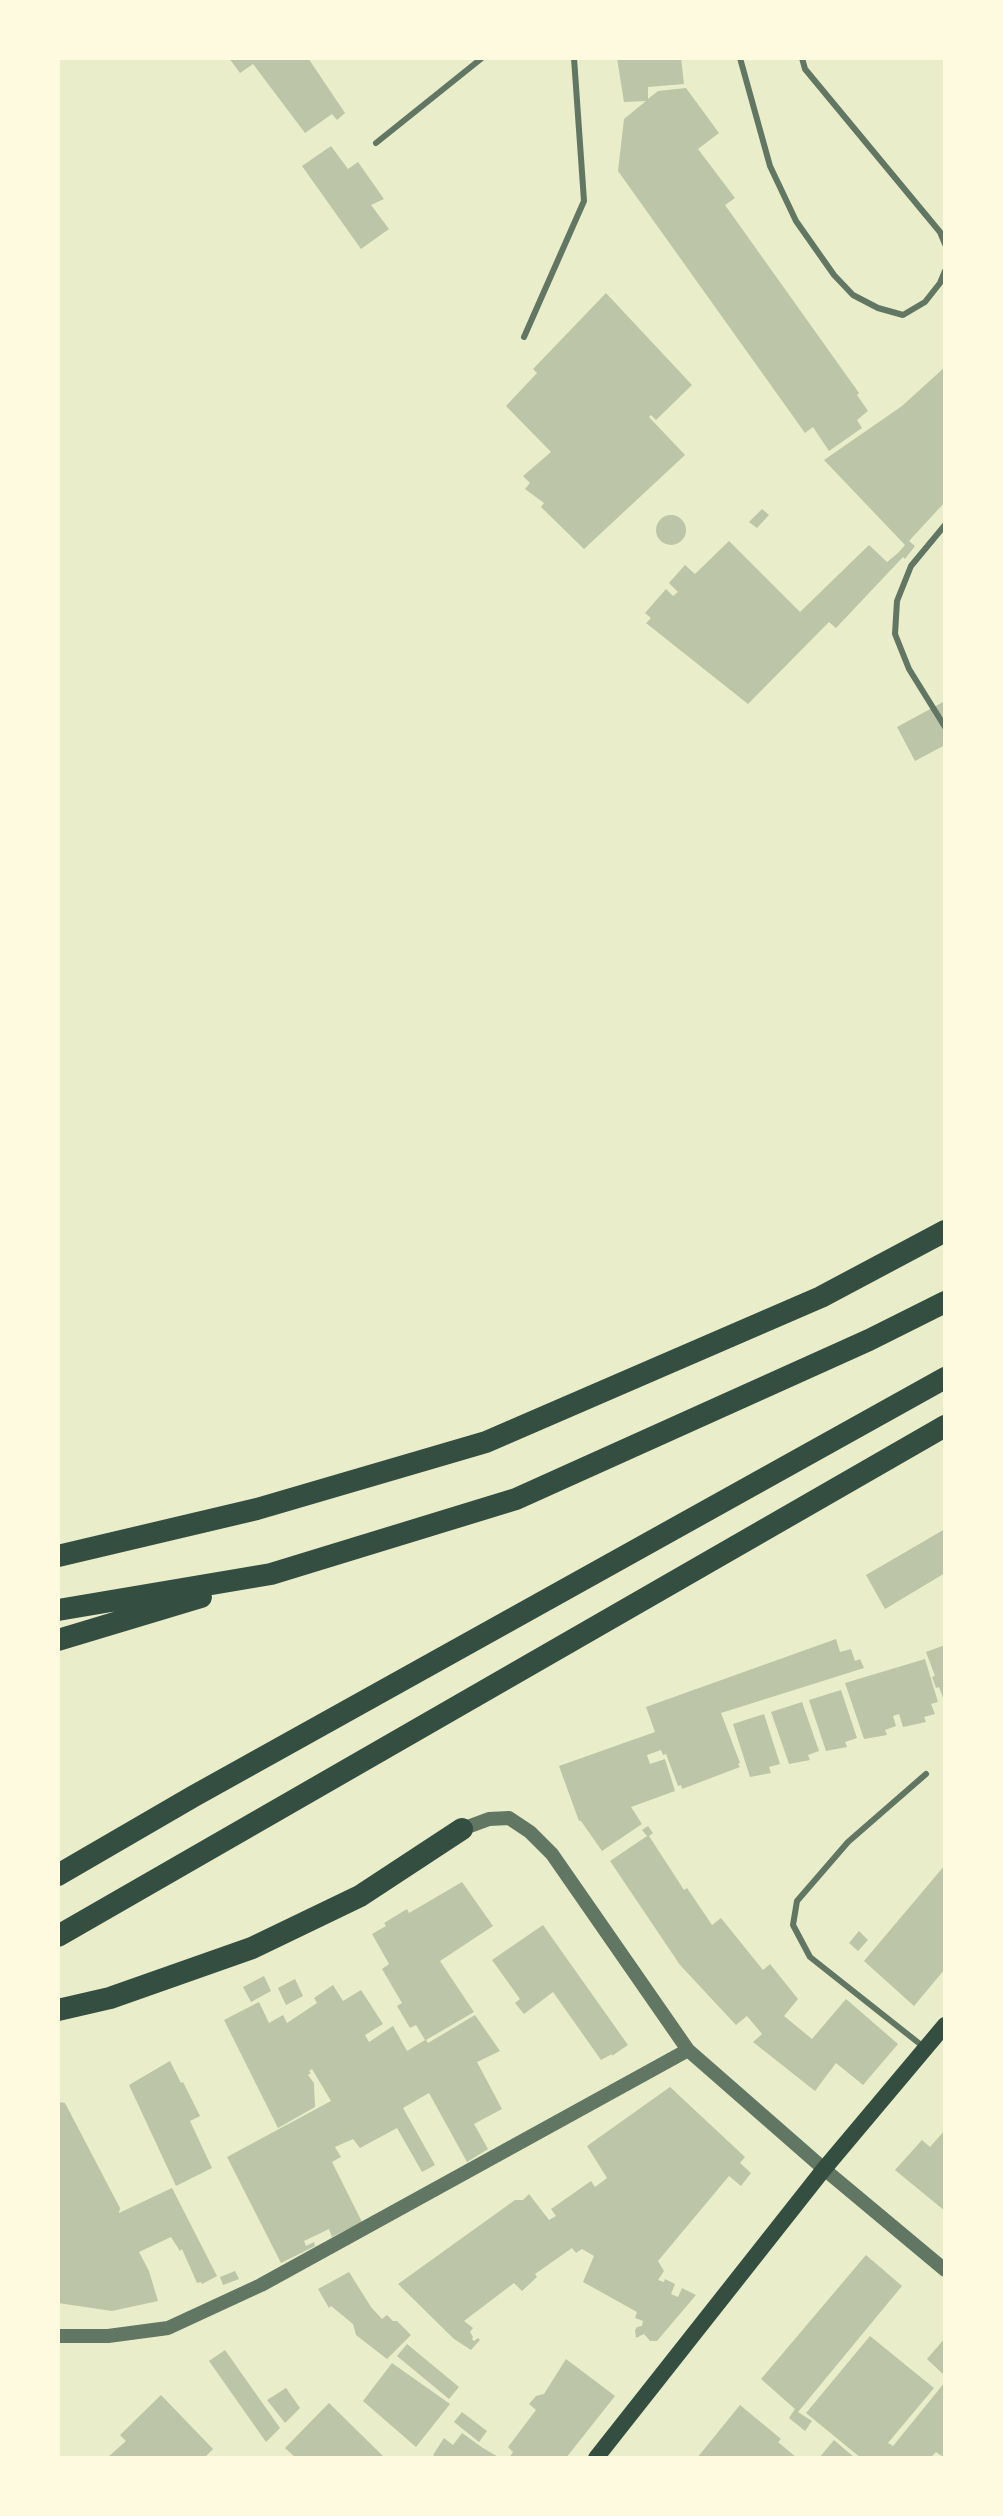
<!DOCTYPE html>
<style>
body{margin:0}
#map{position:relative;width:1003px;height:2516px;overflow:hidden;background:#e9edc9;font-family:"Noto Sans",sans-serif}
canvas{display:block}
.frame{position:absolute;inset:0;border:60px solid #fefae0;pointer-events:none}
</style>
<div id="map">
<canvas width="1003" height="2516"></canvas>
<div class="frame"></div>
</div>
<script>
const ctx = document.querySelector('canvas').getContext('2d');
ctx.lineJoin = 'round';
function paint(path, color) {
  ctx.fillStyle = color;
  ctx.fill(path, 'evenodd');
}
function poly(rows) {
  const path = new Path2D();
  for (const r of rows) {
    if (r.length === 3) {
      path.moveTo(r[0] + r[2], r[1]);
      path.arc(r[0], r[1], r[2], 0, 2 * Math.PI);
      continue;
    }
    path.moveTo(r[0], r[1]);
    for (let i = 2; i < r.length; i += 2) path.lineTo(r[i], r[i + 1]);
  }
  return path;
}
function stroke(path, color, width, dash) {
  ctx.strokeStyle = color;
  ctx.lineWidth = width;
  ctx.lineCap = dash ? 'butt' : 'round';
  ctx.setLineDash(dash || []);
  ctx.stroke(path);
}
paint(poly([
 [229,58,308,58,345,113,337,120,332,114,305,133,253,64,240,73],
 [617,58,681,58,684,84,648,87,648,99,658,91,686,88,719,133,698,149,735,198,725,205,859,393,857,395,868,411,857,420,862,428,829,451,813,427,805,433,618,171,624,119,646,101,624,102],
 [331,146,348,169,358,162,384,199,371,205,389,229,361,249,302,166],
 [606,293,692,385,656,420,651,415,649,417,685,455,584,549,541,507,544,503,525,489,530,483,523,476,551,452,506,406,537,373,533,369],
 [945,367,945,502,909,541,915,546,905,559,903,557,836,628,829,622,748,704,646,623,651,618,645,613,666,589,673,596,678,592,669,583,685,565,695,574,729,541,800,612,869,545,887,562,898,553,905,545,824,460,902,406],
 [762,509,769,515,757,528,749,522],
 [671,530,15],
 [945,701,945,745,915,761,897,727],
 [945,1529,945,1573,885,1609,866,1575],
 [836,1639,840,1652,851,1649,855,1661,860,1659,864,1668,721,1713,740,1763,738,1764,740,1767,682,1789,681,1785,678,1786,666,1754,663,1755,661,1750,647,1755,650,1764,665,1759,675,1791,631,1807,642,1824,602,1851,581,1821,579,1821,559,1766,655,1732,646,1707],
 [945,1645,945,1703,939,1687,936,1688,932,1677,935,1676,926,1652],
 [925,1659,938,1702,931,1704,935,1714,924,1717,926,1722,903,1727,899,1714,893,1716,896,1726,885,1730,887,1735,864,1739,845,1683],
 [841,1690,857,1738,845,1742,847,1747,826,1751,809,1700],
 [802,1702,819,1751,808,1755,810,1760,789,1764,771,1712],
 [764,1714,780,1764,769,1767,771,1773,750,1777,733,1724],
 [648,1826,653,1833,649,1836,684,1890,687,1888,712,1925,721,1918,763,1970,770,1964,798,1999,784,2016,812,2039,846,1999,898,2044,863,2085,836,2063,815,2091,753,2042,762,2034,747,2016,736,2025,680,1965,610,1861,647,1836,642,1830],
 [945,1865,945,1969,914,2006,864,1961],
 [462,1882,493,1926,440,1961,474,2012,426,2040,428,2043,475,2015,500,2051,477,2062,502,2109,474,2124,488,2149,467,2162,429,2093,403,2108,435,2165,422,2172,397,2128,360,2148,353,2139,335,2147,341,2157,332,2162,362,2222,332,2237,329,2229,304,2241,306,2246,314,2242,315,2246,281,2263,227,2157,331,2101,312,2069,309,2071,311,2073,308,2075,314,2083,315,2107,278,2128,224,2020,259,2002,269,2023,283,2015,287,2023,317,2003,314,1998,333,1985,343,2001,361,1990,383,2024,365,2035,369,2042,393,2026,407,2051,425,2040,416,2025,410,2028,397,2006,402,2003,382,1969,389,1964,372,1934,386,1926,384,1923,407,1909,409,1913],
 [543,1925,628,2045,612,2056,612,2054,601,2060,553,1992,524,2014,515,2003,520,1999,492,1960],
 [859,1931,868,1940,858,1951,849,1943],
 [264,1976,271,1991,251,2002,243,1987],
 [295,1979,303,1996,286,2005,278,1988],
 [170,2061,181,2083,183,2082,200,2116,190,2121,212,2168,176,2186,129,2085],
 [670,2087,745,2157,740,2163,751,2173,741,2186,729,2176,658,2261,664,2271,658,2280,664,2282,665,2279,675,2284,671,2294,678,2297,682,2288,696,2295,657,2341,650,2341,644,2334,636,2338,635,2330,637,2327,642,2326,643,2321,635,2318,637,2312,583,2282,594,2256,582,2249,576,2253,572,2248,535,2274,537,2277,522,2291,514,2283,464,2321,473,2328,470,2332,473,2337,472,2339,474,2341,478,2338,480,2340,471,2350,454,2339,398,2284,515,2200,523,2200,529,2194,549,2220,556,2216,551,2209,591,2181,595,2187,607,2178,587,2146],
 [58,2102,65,2103,120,2208,119,2213,172,2188,217,2276,202,2284,201,2282,197,2283,182,2249,180,2251,171,2237,139,2252,149,2271,158,2301,112,2311,58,2303],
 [945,2130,945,2211,895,2170,922,2140,930,2147],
 [866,2255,902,2286,798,2412,812,2421,805,2431,789,2418,795,2409,761,2379],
 [235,2271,239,2279,223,2285,220,2277],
 [349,2272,371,2307,382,2319,387,2315,393,2321,397,2321,411,2335,387,2359,356,2335,353,2324,331,2306,329,2308,318,2289],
 [870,2336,934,2388,888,2443,893,2446,945,2382,945,2458,936,2452,930,2458,861,2458,806,2413],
 [945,2338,945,2376,927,2359],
 [407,2344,459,2387,449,2399,397,2356],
 [225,2350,280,2428,266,2442,209,2361],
 [566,2359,615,2396,566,2458,509,2458,513,2452,508,2447,536,2410,529,2404,536,2396,544,2394],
 [392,2363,450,2404,416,2447,363,2401],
 [286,2388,300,2408,285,2423,267,2400],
 [161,2395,213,2449,204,2458,107,2458,126,2441,120,2435],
 [329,2403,385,2458,296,2458,285,2448],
 [740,2405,781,2439,778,2442,797,2458,697,2458],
 [462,2412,487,2431,479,2442,454,2422],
 [462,2433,483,2448,500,2458,438,2458,433,2455,444,2438,453,2445],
 [834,2440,855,2458,819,2458]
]), '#bcc5a7');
stroke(poly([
 [740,58,770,166,796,221,834,275,853,295,878,308,903,315,925,302,940,283,945,271],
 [802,58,805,69,940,232,945,244],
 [376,143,482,58],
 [524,337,584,201,574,58],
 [945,525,911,566,897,601,895,634,909,669,945,727],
 [925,2048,810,1957,793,1925,797,1901,848,1842,926,1774]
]), '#617663', 6);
stroke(poly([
 [462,1829,489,1819,509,1818,530,1832,552,1854,688,2050,824,2169,945,2270],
 [58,2336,108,2336,168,2328,261,2285,688,2050]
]), '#617663', 14);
stroke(poly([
 [596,2458,824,2169,945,2025]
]), '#344e41', 16);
stroke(poly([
 [58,1556,257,1509,486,1442,821,1297,945,1231],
 [58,1610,271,1574,516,1499,869,1340,945,1302],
 [58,1640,201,1597],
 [58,1875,194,1796,945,1378],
 [58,1936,945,1426],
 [58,2010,110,1998,252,1948,360,1896,462,1829]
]), '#344e41', 22);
</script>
